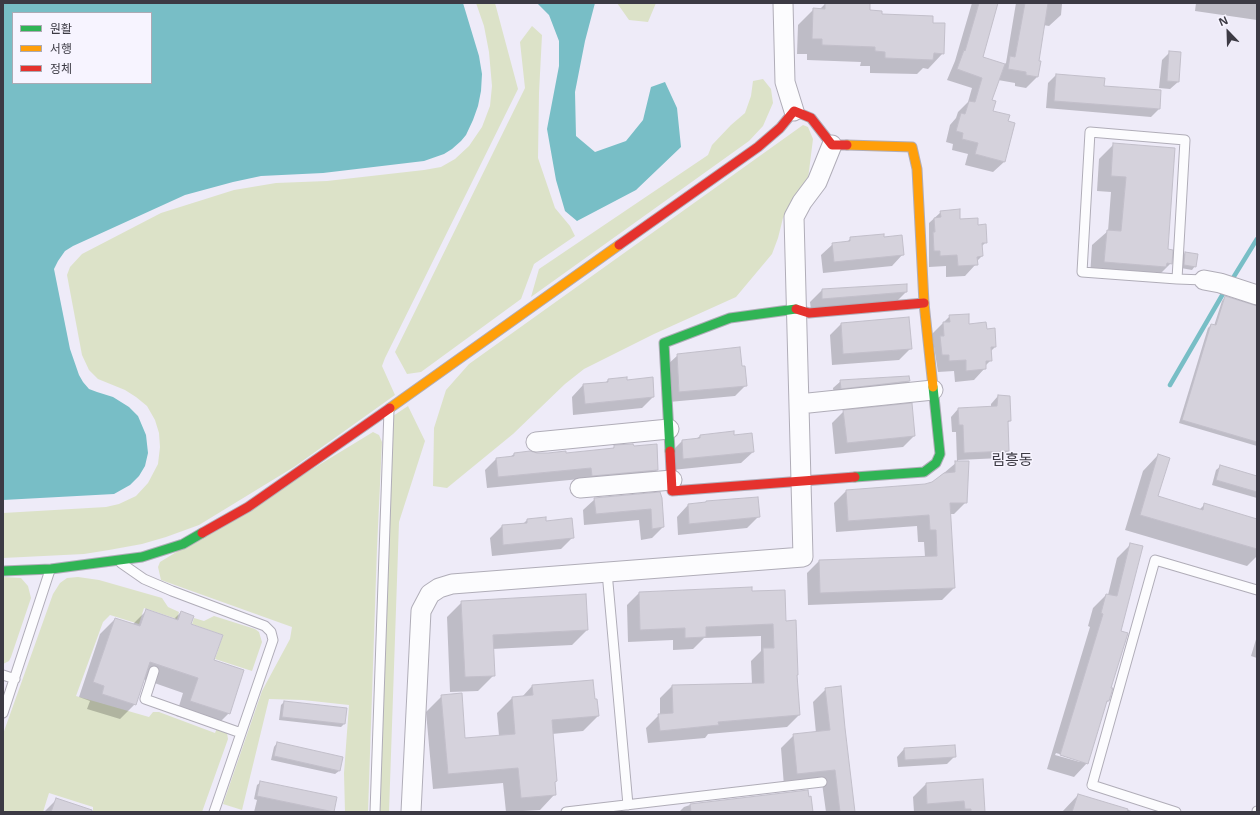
<!DOCTYPE html>
<meta charset="utf-8">
<style>
body{margin:0}
#map{position:relative;width:1260px;height:815px;overflow:hidden;background:#eeebf8;font-family:"Noto Sans","Noto Sans KR",sans-serif}
canvas{display:block}
.frame{position:absolute;inset:0;border:4px solid #3c3a44;pointer-events:none}
.legend{position:absolute;left:12px;top:12px;width:140px;height:72px;box-sizing:border-box;background:#f7f4ff;border:1px solid #acaab4;margin:0;padding:5px 7px;list-style:none;font-size:12px;color:#3c3a44}
.legend li{display:flex;align-items:center;gap:8px;height:20px}
.legend b{width:20px;border:1px solid #acaab4}
.north{position:absolute;left:1208px;top:12px;width:40px;height:40px;-webkit-text-stroke:3px #f7f4ff;paint-order:stroke;rotate:337deg;font-size:11px;font-weight:700;line-height:16px;text-align:center;color:#3c3a44}
.north::after{content:'';display:block;margin:auto;width:14px;height:18px;background:#3c3a44;clip-path:polygon(50% 0,100% 100%,50% 72%,0 100%)}
</style>
<div id="map">
<canvas width="1260" height="815"></canvas>
<div class="frame"></div>
<ul class="legend">
<li><b style="height:5px;background:#30b455"></b>원활</li>
<li><b style="height:5px;background:#ff9f0a"></b>서행</li>
<li><b style="height:5px;background:#e5322d"></b>정체</li>
</ul>
<div class="north">N</div>
</div>
<script>
const ctx = document.querySelector('canvas').getContext('2d');
ctx.lineJoin = 'round';
function paint(path, color) {
  ctx.fillStyle = color;
  ctx.fill(path, 'evenodd');
}
function poly(rows) {
  const path = new Path2D();
  for (const r of rows) {
    path.moveTo(r[0], r[1]);
    for (let i = 2; i < r.length; i += 2) path.lineTo(r[i], r[i + 1]);
  }
  return path;
}
function stroke(path, color, width, dash) {
  ctx.strokeStyle = color;
  ctx.lineWidth = width;
  ctx.lineCap = dash ? 'butt' : 'round';
  ctx.setLineDash(dash || []);
  ctx.stroke(path);
}
function write(font, color, halo, rows, align = 'center') {
  ctx.font = font + ' "Noto Sans","Noto Sans KR",sans-serif';
  ctx.lineWidth = 3;
  ctx.setLineDash([]);
  ctx.textBaseline = 'middle';
  ctx.strokeStyle = halo;
  ctx.fillStyle = color;
  for (const [text, x, y, turn = 0] of rows) {
    ctx.save();
    ctx.translate(x, y);
    ctx.rotate((+turn || 0) * Math.PI / 180);
    ctx.textAlign = isNaN(turn) ? turn : align;
    if (halo) ctx.strokeText(text, 0, 0);
    ctx.fillText(text, 0, 0);
    ctx.restore();
  }
}
paint(poly([
 [476,3,495,3,518,89,385,358,382,366,395,395,294,467,199,525,166,537,142,544,109,550,84,554,3,558,3,513,106,507,119,504,136,496,148,483,158,464,160,447,159,433,155,420,147,406,136,397,125,390,98,379,89,370,82,355,67,275,70,267,82,254,161,213,234,190,276,183,327,181,424,170,441,167,455,159,469,146,482,127,490,106,492,86,489,52,484,26],
 [617,3,656,3,648,22,629,20],
 [532,26,542,35,539,93,538,158,555,208,570,226,575,236,534,264,521,299,421,372,407,374,395,352,525,88,520,42],
 [763,79,771,89,773,103,763,126,749,141,531,297,539,269,708,155,712,145,731,125,745,113,751,96,753,81],
 [803,125,808,127,813,139,808,179,793,200,783,218,778,238,772,254,736,297,654,334,584,369,565,384,513,434,447,488,433,486,434,428,446,390,469,364],
 [408,406,425,441,399,522,389,812,377,812,393,416],
 [373,432,379,435,382,442,377,548,368,812,345,812,344,773,349,705,303,700,269,699,242,810,223,804,262,691,290,639,292,627,161,580,158,567,160,562],
 [3,577,21,578,28,586,31,598,11,657,9,661,3,664],
 [78,577,99,580,162,598,168,607,179,612,177,619,144,608,139,624,110,615,103,622,76,696,149,717,153,712,159,712,215,733,217,728,227,733,228,739,202,812,96,812,93,811,93,807,49,793,43,812,3,812,3,734,53,594,60,583,67,578],
 [214,616,255,629,259,632,262,642,252,671,215,659,223,635,192,624,194,618,204,621]
]), '#dce2c8');
paint(poly([
 [3,3,463,3,479,56,482,74,481,91,478,106,473,120,466,135,461,141,452,149,444,154,424,161,323,173,261,176,233,182,185,195,73,246,65,251,58,261,54,269,70,349,79,375,83,382,89,389,97,392,113,397,129,407,138,416,146,435,148,453,145,466,139,476,130,485,114,494,3,500],
 [13,13,151,13,151,83,13,83],
 [537,3,595,3,585,41,575,92,576,136,595,152,626,141,643,120,651,87,665,82,677,108,681,147,636,190,577,221,565,211,556,180,547,129,559,66,559,41,549,15]
]), '#78bec6');
paint(poly([
 [826,3,834,3,881,15,932,24,943,53,928,69,923,68,917,74,870,73,870,66,860,66,861,62,807,60,807,54,797,54,798,25,814,9,819,10],
 [972,3,997,3,981,57,1003,65,1006,63,1016,3,1062,4,1061,15,1049,26,1043,25,1038,62,1037,77,1026,88,1015,86,1015,83,998,80,991,101,992,111,1007,122,1004,162,993,172,965,165,968,154,952,150,953,144,946,142,950,125,956,118,958,112,968,102,972,88,947,80,955,61],
 [1196,3,1257,3,1257,20,1195,11],
 [1170,52,1178,82,1170,89,1159,88,1162,60],
 [1056,75,1159,109,1151,117,1046,108,1048,83],
 [1114,144,1167,250,1171,263,1156,278,1090,277,1092,245,1108,231,1111,192,1097,191,1099,159],
 [941,212,960,220,986,242,981,247,982,256,976,262,976,264,965,276,946,277,946,266,929,267,929,223],
 [851,238,883,238,903,254,892,266,823,273,821,255,833,244,847,242],
 [1185,253,1195,266,1192,270,1181,268,1181,257],
 [906,285,906,292,895,303,811,310,810,302,822,290],
 [1225,297,1257,307,1257,446,1179,423,1208,328,1211,325,1214,326,1222,301],
 [950,316,968,325,986,330,995,347,990,352,991,360,985,366,985,368,974,380,955,382,954,371,938,372,932,334],
 [841,324,911,348,899,360,832,365,830,335],
 [678,355,746,385,735,396,669,402,667,365],
 [608,380,626,381,653,397,642,408,573,415,572,397,583,385,605,383],
 [841,381,909,381,901,389,834,396,833,388],
 [998,396,1010,421,1007,423,1008,451,1001,458,958,460,966,502,954,514,950,514,954,588,942,600,808,605,807,573,819,561,925,557,924,542,918,542,917,526,836,532,834,503,846,491,926,485,932,483,957,462,956,432,952,432,951,417,958,409,991,407,991,404],
 [844,411,914,436,903,447,835,454,832,423],
 [700,436,753,452,741,463,672,470,671,452,682,441,696,439],
 [615,446,657,470,646,481,580,479,487,488,485,470,496,459,510,457,514,454,565,454,612,449],
 [1158,455,1157,497,1199,510,1205,504,1257,520,1257,556,1247,566,1125,530,1143,471],
 [1221,466,1257,477,1257,498,1212,485,1216,470],
 [661,498,663,527,652,538,641,540,639,520,584,525,583,510,595,499],
 [688,505,759,516,747,528,678,535,677,517],
 [527,520,545,522,573,537,561,549,492,556,490,538,502,526,523,524],
 [1131,544,1120,631,1108,701,1105,704,1087,763,1074,777,1047,769,1090,627,1088,626,1093,608,1106,595,1108,595,1117,558],
 [1056,753,1080,760,1080,762,1055,755],
 [751,592,785,622,797,675,799,715,787,727,708,734,705,738,648,743,646,728,659,715,660,715,660,698,672,686,752,684,751,661,761,651,761,636,704,638,693,649,673,650,673,640,628,642,627,605,639,593],
 [462,602,587,630,572,645,492,649,494,675,478,691,450,692,447,617],
 [146,611,173,620,181,612,213,661,229,713,214,728,176,716,183,693,143,679,135,704,120,719,87,709,90,701,79,697,100,634,115,619,132,625],
 [1257,636,1257,658,1251,656],
 [532,686,594,700,598,716,583,731,552,734,556,781,554,783,555,794,540,810,506,812,503,783,433,789,426,712,442,696,464,740,499,736,497,713,512,698,522,697],
 [826,689,854,812,826,812,822,783,784,786,781,748,794,735,816,733,813,702],
 [284,702,344,724,341,727,279,720,281,705],
 [277,743,339,771,335,774,271,760,274,747],
 [904,749,955,756,947,764,898,767,897,757],
 [982,780,984,812,914,812,913,797,926,784],
 [261,782,336,798,333,812,254,812,257,800,254,799,257,785],
 [1078,795,1135,812,1062,812],
 [57,799,89,812,44,812],
 [690,805,812,812,679,812,684,807],
 [880,811,881,812,869,812]
]), '#0003');
stroke(poly([
 [1233,278,1257,239],
 [1170,385,1224,292]
]), '#78bec6', 4.5);
const building = poly([
 [825,3,870,3,870,10,882,11,882,14,933,16,933,23,945,23,944,54,934,53,933,60,885,58,885,52,875,51,875,47,822,45,822,39,812,39,813,8,825,9,825,3],
 [979,3,998,3,983,57,1005,64,992,100,996,101,993,111,1010,115,1008,121,1015,123,1005,162,975,154,978,143,962,139,963,133,956,131,961,113,965,114,969,101,975,102,982,78,957,69,964,50,965,51,979,3],
 [1025,3,1048,3,1039,61,1041,61,1038,77,1026,75,1026,72,1008,69,1010,56,1015,57,1025,3],
 [1169,51,1181,52,1179,82,1167,81,1169,51],
 [1056,74,1105,78,1104,86,1161,90,1160,109,1054,101,1056,74],
 [1113,143,1175,148,1168,249,1173,250,1172,264,1167,263,1166,267,1104,262,1107,230,1121,231,1126,177,1111,176,1113,143],
 [960,209,960,219,978,218,978,225,986,224,987,243,982,243,983,256,977,257,978,265,958,266,957,255,940,256,940,251,934,251,933,232,935,232,934,218,941,217,940,211,960,209],
 [884,234,884,237,902,235,904,255,834,262,832,243,850,241,850,237,884,234],
 [1185,252,1198,254,1196,267,1184,265,1185,252],
 [907,284,907,292,822,299,822,289,907,284],
 [1225,296,1257,306,1257,442,1182,420,1211,324,1216,325,1225,296],
 [969,314,969,324,986,322,987,329,995,328,996,347,991,347,992,361,986,361,986,369,966,371,966,360,949,361,949,355,942,355,940,336,944,336,943,322,950,322,949,315,969,314],
 [909,317,912,349,843,354,841,323,909,317],
 [740,347,742,366,745,366,747,386,679,392,677,354,740,347],
 [909,376,910,381,841,389,840,380,909,376],
 [627,377,627,380,653,377,654,397,585,404,583,384,608,382,608,379,627,377],
 [998,395,1010,396,1011,421,1008,421,1009,451,964,453,963,425,959,425,958,408,997,406,998,395],
 [912,403,915,436,847,443,843,410,912,403],
 [734,431,734,435,752,433,754,452,683,459,682,440,700,438,700,435,734,431],
 [633,444,634,446,657,444,658,470,592,476,591,468,498,477,496,458,514,456,514,453,530,451,537,453,548,453,566,451,566,453,614,448,614,445,633,444],
 [1158,454,1170,458,1158,496,1203,510,1204,503,1257,519,1257,549,1140,515,1158,454],
 [955,461,969,461,967,503,950,503,955,588,820,593,819,560,937,556,936,530,930,530,929,515,848,521,846,490,925,484,932,482,944,473,955,472,955,461],
 [1220,465,1257,476,1257,492,1216,480,1220,465],
 [660,492,662,498,664,527,652,529,651,509,596,514,594,498,660,492],
 [758,497,760,517,689,524,688,504,706,502,706,501,758,497],
 [546,517,546,521,572,518,574,538,503,545,502,525,527,523,527,519,546,517],
 [1130,543,1143,546,1121,631,1128,633,1111,688,1113,688,1109,701,1107,701,1088,764,1060,755,1103,614,1101,613,1106,594,1117,596,1130,543],
 [752,587,752,591,785,590,786,621,796,620,798,675,797,675,800,715,718,722,719,725,660,731,658,714,673,713,672,685,764,683,763,648,774,648,773,624,706,627,706,637,685,638,685,628,640,630,639,592,752,587],
 [586,594,588,630,493,635,495,676,465,677,461,601,586,594],
 [146,609,178,620,181,611,194,616,191,624,223,635,214,660,244,670,230,714,190,701,198,678,150,662,136,705,102,694,104,686,93,682,115,618,140,626,146,609],
 [593,680,595,699,597,699,599,716,552,720,557,781,555,782,556,795,521,798,518,768,448,774,441,695,462,693,465,738,515,734,512,697,533,695,532,685,593,680],
 [841,686,845,728,855,812,840,812,835,770,797,774,793,734,830,730,825,688,841,686],
 [284,701,347,708,345,724,282,717,284,701],
 [277,742,343,757,340,771,274,756,277,742],
 [955,745,956,757,905,760,904,748,955,745],
 [983,779,985,812,971,812,971,809,965,809,964,801,927,804,926,783,983,779],
 [260,781,337,797,334,812,257,796,260,781],
 [808,790,809,797,811,796,813,812,691,812,690,804,808,790],
 [1078,794,1128,809,1127,812,1072,812,1078,794],
 [56,798,92,810,92,812,51,812,56,798]
]);
paint(building, '#d5d2dc');
stroke(building, '#c2bfca', 1);
const lane = poly([
 [1177,279,1185,140,1090,132,1082,272,1177,279,1204,280],
 [121,563,144,579,172,591,265,626,271,632,273,640,214,812],
 [607,572,628,805],
 [154,671,145,699,241,733],
 [3,675,15,679],
 [3,713,50,570],
 [375,812,389,410],
 [566,812,822,782],
 [1176,812,1092,785,1155,560,1257,590],
 [1257,812,1257,811]
]);
const street = poly([
 [783,3,785,82,794,111],
 [1204,280,1220,283,1257,295],
 [799,404,933,390],
 [536,442,669,429],
 [580,488,672,480],
 [411,812,421,611,430,594,439,588,452,584,803,557,794,217,802,202,817,182,832,145]
]);
const fast = poly([
 [670,451,664,343,730,318,796,309],
 [855,477,924,472,936,463,940,454,933,387],
 [3,571,51,569,142,557,183,544,202,533]
]);
const slow = poly([
 [847,145,912,147,917,169,924,303,933,387],
 [390,408,619,245]
]);
const jam = poly([
 [619,245,758,147,780,128,794,111,811,118,832,145,847,145],
 [796,309,809,313,924,303],
 [670,451,672,491,855,477],
 [202,533,248,507,390,408]
]);
stroke(lane, '#b0adb8', 11);
stroke(street, '#b0adb8', 21);
stroke(fast, '#b0adb8', 11);
stroke(slow, '#b0adb8', 11);
stroke(jam, '#b0adb8', 11);
stroke(lane, '#fcfcfe', 9);
stroke(street, '#fcfcfe', 19);
stroke(fast, '#30b455', 9);
stroke(slow, '#ff9f0a', 9);
stroke(jam, '#e5322d', 9);
write('15px', '#3c3a44', '#f7f4ff', [
 ["림흥동",1012,461]
]);
</script>
